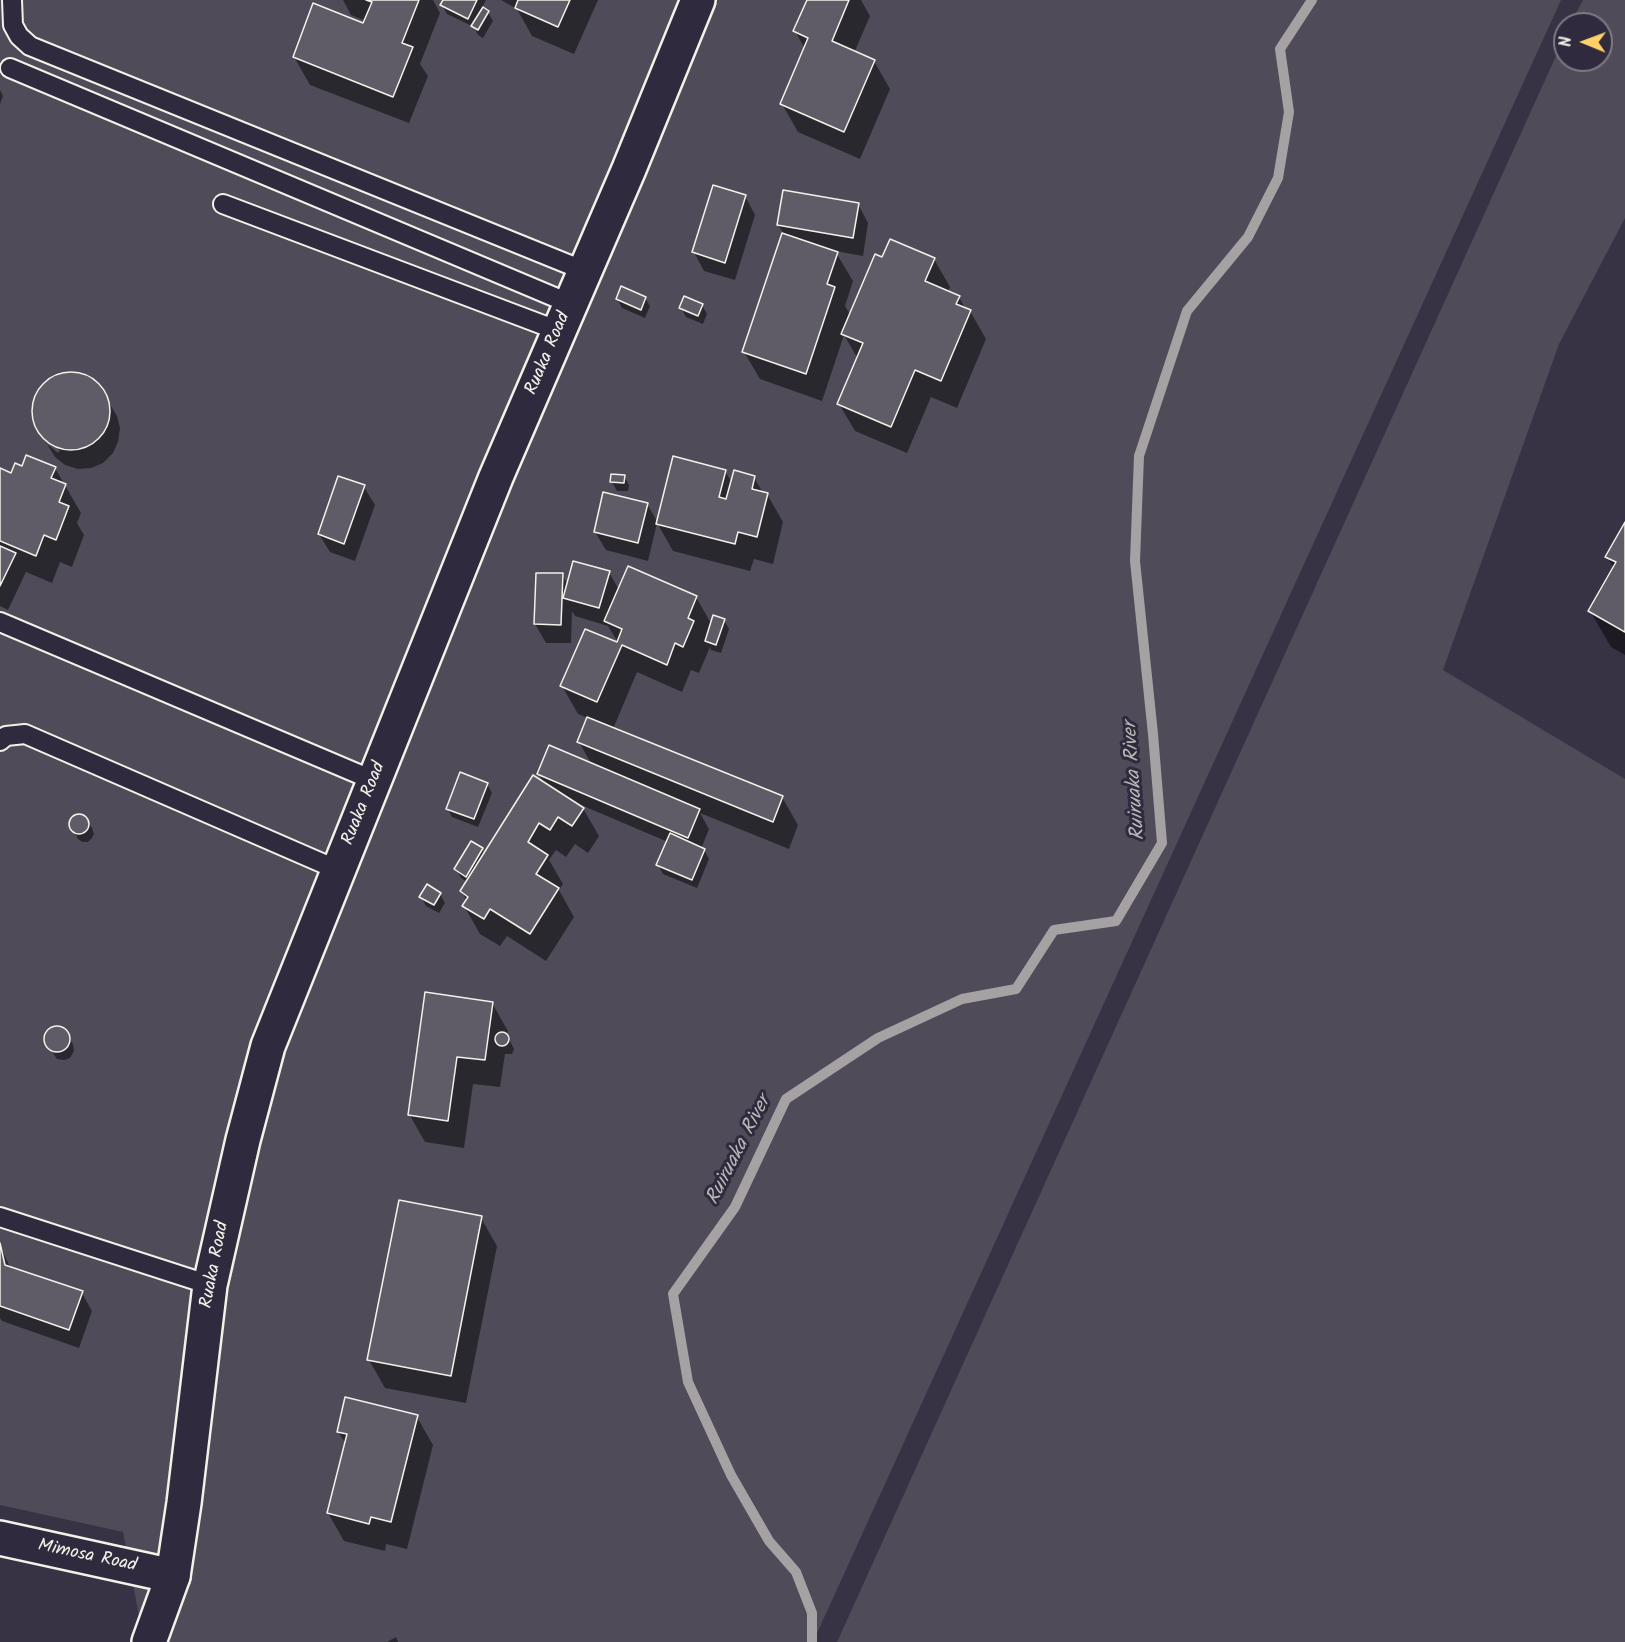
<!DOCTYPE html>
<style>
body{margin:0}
#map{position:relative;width:1625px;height:1642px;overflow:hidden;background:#373244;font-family:Kalam,sans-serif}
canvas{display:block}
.north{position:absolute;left:1553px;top:12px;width:60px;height:60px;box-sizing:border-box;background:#2f2a3d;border:2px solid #7e7a81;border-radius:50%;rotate:271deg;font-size:16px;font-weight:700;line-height:24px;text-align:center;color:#f4f1e8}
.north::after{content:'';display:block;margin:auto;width:21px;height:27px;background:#ffd166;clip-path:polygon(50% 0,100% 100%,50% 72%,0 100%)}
</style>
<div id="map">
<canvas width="1625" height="1642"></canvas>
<div class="north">N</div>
</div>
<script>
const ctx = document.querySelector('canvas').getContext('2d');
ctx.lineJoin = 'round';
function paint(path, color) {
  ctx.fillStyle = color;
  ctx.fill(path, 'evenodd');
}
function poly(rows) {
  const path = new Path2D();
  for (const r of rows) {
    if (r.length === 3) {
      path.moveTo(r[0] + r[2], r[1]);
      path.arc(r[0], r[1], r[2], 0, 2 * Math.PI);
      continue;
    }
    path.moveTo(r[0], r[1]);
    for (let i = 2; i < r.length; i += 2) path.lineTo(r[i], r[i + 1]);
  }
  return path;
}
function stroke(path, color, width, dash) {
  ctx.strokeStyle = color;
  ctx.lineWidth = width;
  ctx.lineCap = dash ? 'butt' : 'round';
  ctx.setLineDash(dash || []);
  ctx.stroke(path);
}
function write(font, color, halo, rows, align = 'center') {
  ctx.font = font + ' Kalam,sans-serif';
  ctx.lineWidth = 6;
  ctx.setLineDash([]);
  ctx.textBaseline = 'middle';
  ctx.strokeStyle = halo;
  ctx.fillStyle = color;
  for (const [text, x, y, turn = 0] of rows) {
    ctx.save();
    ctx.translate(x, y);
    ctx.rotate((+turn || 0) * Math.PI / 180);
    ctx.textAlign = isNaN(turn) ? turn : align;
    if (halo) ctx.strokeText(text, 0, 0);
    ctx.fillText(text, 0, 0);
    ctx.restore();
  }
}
paint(poly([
 [0,0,1561,0,813,1642,144,1642,123,1532,0,1505],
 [1583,0,1625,0,1625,218,1559,344,1443,670,1625,779,1625,1642,837,1642,1565,36,1565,60,1601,60,1601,24,1570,24]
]), '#504b59');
paint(poly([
 [343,0,433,0,440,13,420,64,428,76,409,123,310,85,294,57,364,25,366,21,351,15],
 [444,0,486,0,482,8,488,12,493,21,483,38,478,35,474,27,447,14,442,5],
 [501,0,598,0,574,54,532,36,517,9],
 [809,0,861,0,870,16,854,53,874,61,890,89,860,159,798,132,782,104,805,49,795,31],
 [0,90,3,96,0,104],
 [745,196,755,215,735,280,704,271,694,252],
 [858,204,868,223,863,256,835,251,853,281,845,306,851,316,883,259,934,259,950,287,948,292,959,297,966,310,970,311,986,339,957,408,931,397,907,453,855,431,839,404,858,359,844,335,822,401,760,379,744,352,784,234,778,225],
 [645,298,650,306,645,318,622,308,617,299],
 [702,305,707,314,703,324,686,317,681,308],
 [75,373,88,377,98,385,117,416,120,428,118,442,113,453,103,463,91,468,78,469,65,465,55,457,47,444,58,453,60,450,44,439,37,427,33,414,35,400,41,389,50,380,62,374],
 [23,467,55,468,81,513,77,523,84,535,72,567,60,562,52,583,26,572,8,610,0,606,0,470,12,475],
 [725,471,732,483,754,477,763,493,767,494,783,522,773,564,754,559,750,571,673,551,657,523,648,561,606,550,595,532,647,504,658,523],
 [624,476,629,485,628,491,617,491,612,482],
 [364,487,375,505,355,561,330,552,319,534],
 [1625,525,1625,655,1611,647,1590,611,1614,568,1607,557],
 [609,572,619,590,696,597,712,625,724,620,729,629,721,653,711,650,710,647,699,673,691,670,682,692,637,672,613,729,782,797,798,825,789,849,700,813,709,829,701,849,704,850,709,859,697,888,663,874,658,865,668,842,581,805,599,836,588,853,575,844,566,857,556,850,549,860,563,884,559,890,574,917,546,961,507,936,500,946,480,934,464,906,467,901,461,891,467,882,461,878,456,869,482,850,485,855,545,785,539,774,592,765,579,742,588,718,578,714,562,686,619,644,608,626,575,616,572,611,571,643,546,643,535,624,537,574,562,575,568,585],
 [487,784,492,793,478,827,452,817,447,808],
 [77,815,82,815,86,818,92,828,94,834,92,838,88,842,82,842,78,839,73,829,71,823],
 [427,886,440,894,445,903,439,913,426,906,421,897],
 [492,1003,508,1031,507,1035,514,1049,512,1054,505,1054,500,1087,473,1084,464,1148,425,1142,409,1114],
 [55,1027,62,1028,73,1044,74,1051,70,1058,64,1060,57,1059,46,1043,45,1036,49,1030],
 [481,1218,497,1246,466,1403,385,1388,369,1360],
 [0,1246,11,1269,82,1293,92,1311,79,1348,2,1321,0,1318],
 [417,1417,433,1445,407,1549,386,1544,385,1551,344,1541,328,1513,346,1444,338,1432],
 [396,1637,398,1642,387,1642]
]), '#0007');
stroke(poly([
 [812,1642,812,1613,796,1572,769,1541,731,1475,688,1382,673,1294,735,1207,786,1099,878,1038,962,999,1016,989,1054,930,1116,921,1162,843,1153,734,1135,561,1139,456,1187,311,1248,237,1278,178,1289,112,1280,49,1312,0]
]), '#a6a2a4', 10);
const building = poly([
 [366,0,419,0,402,43,413,47,393,97,293,57,313,3,363,23,372,2,366,0],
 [443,0,477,0,468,19,440,5,443,0],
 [518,0,570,0,558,27,515,8,518,0],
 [807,0,849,0,832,41,875,60,844,132,780,104,808,38,793,31,807,0],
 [483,7,489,11,478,30,471,26,483,7],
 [713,185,746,195,725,263,692,252,713,185],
 [783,190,859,203,853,238,777,225,783,190],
 [782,233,838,252,827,284,835,287,806,374,742,352,782,233],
 [890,239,935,258,925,281,960,296,956,304,971,310,941,381,915,370,891,427,837,404,863,343,841,334,875,254,882,257,890,239],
 [621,286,646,297,641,310,616,299,621,286],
 [684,296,703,304,698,316,679,308,684,296],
 [71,411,39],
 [26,455,56,467,51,478,66,484,59,502,69,506,56,540,44,535,36,556,0,541,0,468,11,473,15,463,22,466,26,455],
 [673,456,726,470,719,497,726,499,734,470,755,476,752,489,768,493,757,537,738,532,735,544,656,524,673,456],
 [611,474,625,475,624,483,610,482,611,474],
 [338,476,365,485,344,544,318,534,338,476],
 [603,492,648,503,638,543,594,532,603,492],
 [1625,522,1625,632,1588,611,1616,562,1605,557,1625,522],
 [0,546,16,553,0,586,0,546],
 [573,561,610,571,599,608,563,598,573,561],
 [628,566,697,596,688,618,694,621,683,647,675,643,667,665,622,645,597,702,560,686,585,629,617,642,622,629,604,621,628,566],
 [536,573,563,573,561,625,534,624,536,573],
 [713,615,725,619,716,645,705,641,713,615],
 [587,717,783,796,773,822,577,742,587,717],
 [549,745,700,809,688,838,537,774,549,745],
 [460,772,488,783,474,819,446,809,460,772],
 [533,775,584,808,572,826,558,817,550,830,539,823,528,842,548,855,536,874,559,888,530,934,490,909,484,919,462,906,468,897,460,891,533,775],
 [79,824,10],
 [670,833,705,849,692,880,656,865,670,833],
 [471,841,483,848,466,877,454,869,471,841],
 [427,884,441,893,434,905,419,897,427,884],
 [425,992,493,1002,485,1060,457,1057,448,1121,408,1115,425,992],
 [57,1039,13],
 [502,1039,7],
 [399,1200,482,1216,451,1376,367,1360,399,1200],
 [0,1243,5,1265,83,1291,69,1330,0,1306,0,1243],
 [345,1397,418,1415,391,1522,371,1517,369,1524,327,1513,347,1434,337,1432,345,1397]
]);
paint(building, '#5f5c67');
stroke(building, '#f4f1e8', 1.5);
const service = poly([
 [12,0,13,25,19,36,30,46,585,271],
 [10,68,571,304],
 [223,204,559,331],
 [0,622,375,781],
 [0,741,6,736,25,734,338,870],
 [0,1217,210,1285]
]);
const minor = poly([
 [0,1538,173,1576]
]);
const tertiary = poly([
 [149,1642,173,1576,184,1503,210,1285,243,1140,268,1046,496,477,629,169,698,0]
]);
stroke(service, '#f4f1e8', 22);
stroke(minor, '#f4f1e8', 38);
stroke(tertiary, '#f4f1e8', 38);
stroke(service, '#2f2a3d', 18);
stroke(minor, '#2f2a3d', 33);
stroke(tertiary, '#2f2a3d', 33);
write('18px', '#f4f1e8', '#2f2a3d', [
 ["Ruaka Road",549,354,-67],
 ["Ruaka Road",365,804,-68],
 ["Ruaka Road",216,1265,-79],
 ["Mimosa Road",87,1557,12]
]);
write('italic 20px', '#bab6b5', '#2f2a3d', [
 ["Ruiruaka River",1136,781,-94],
 ["Ruiruaka River",740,1151,-63]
]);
</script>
